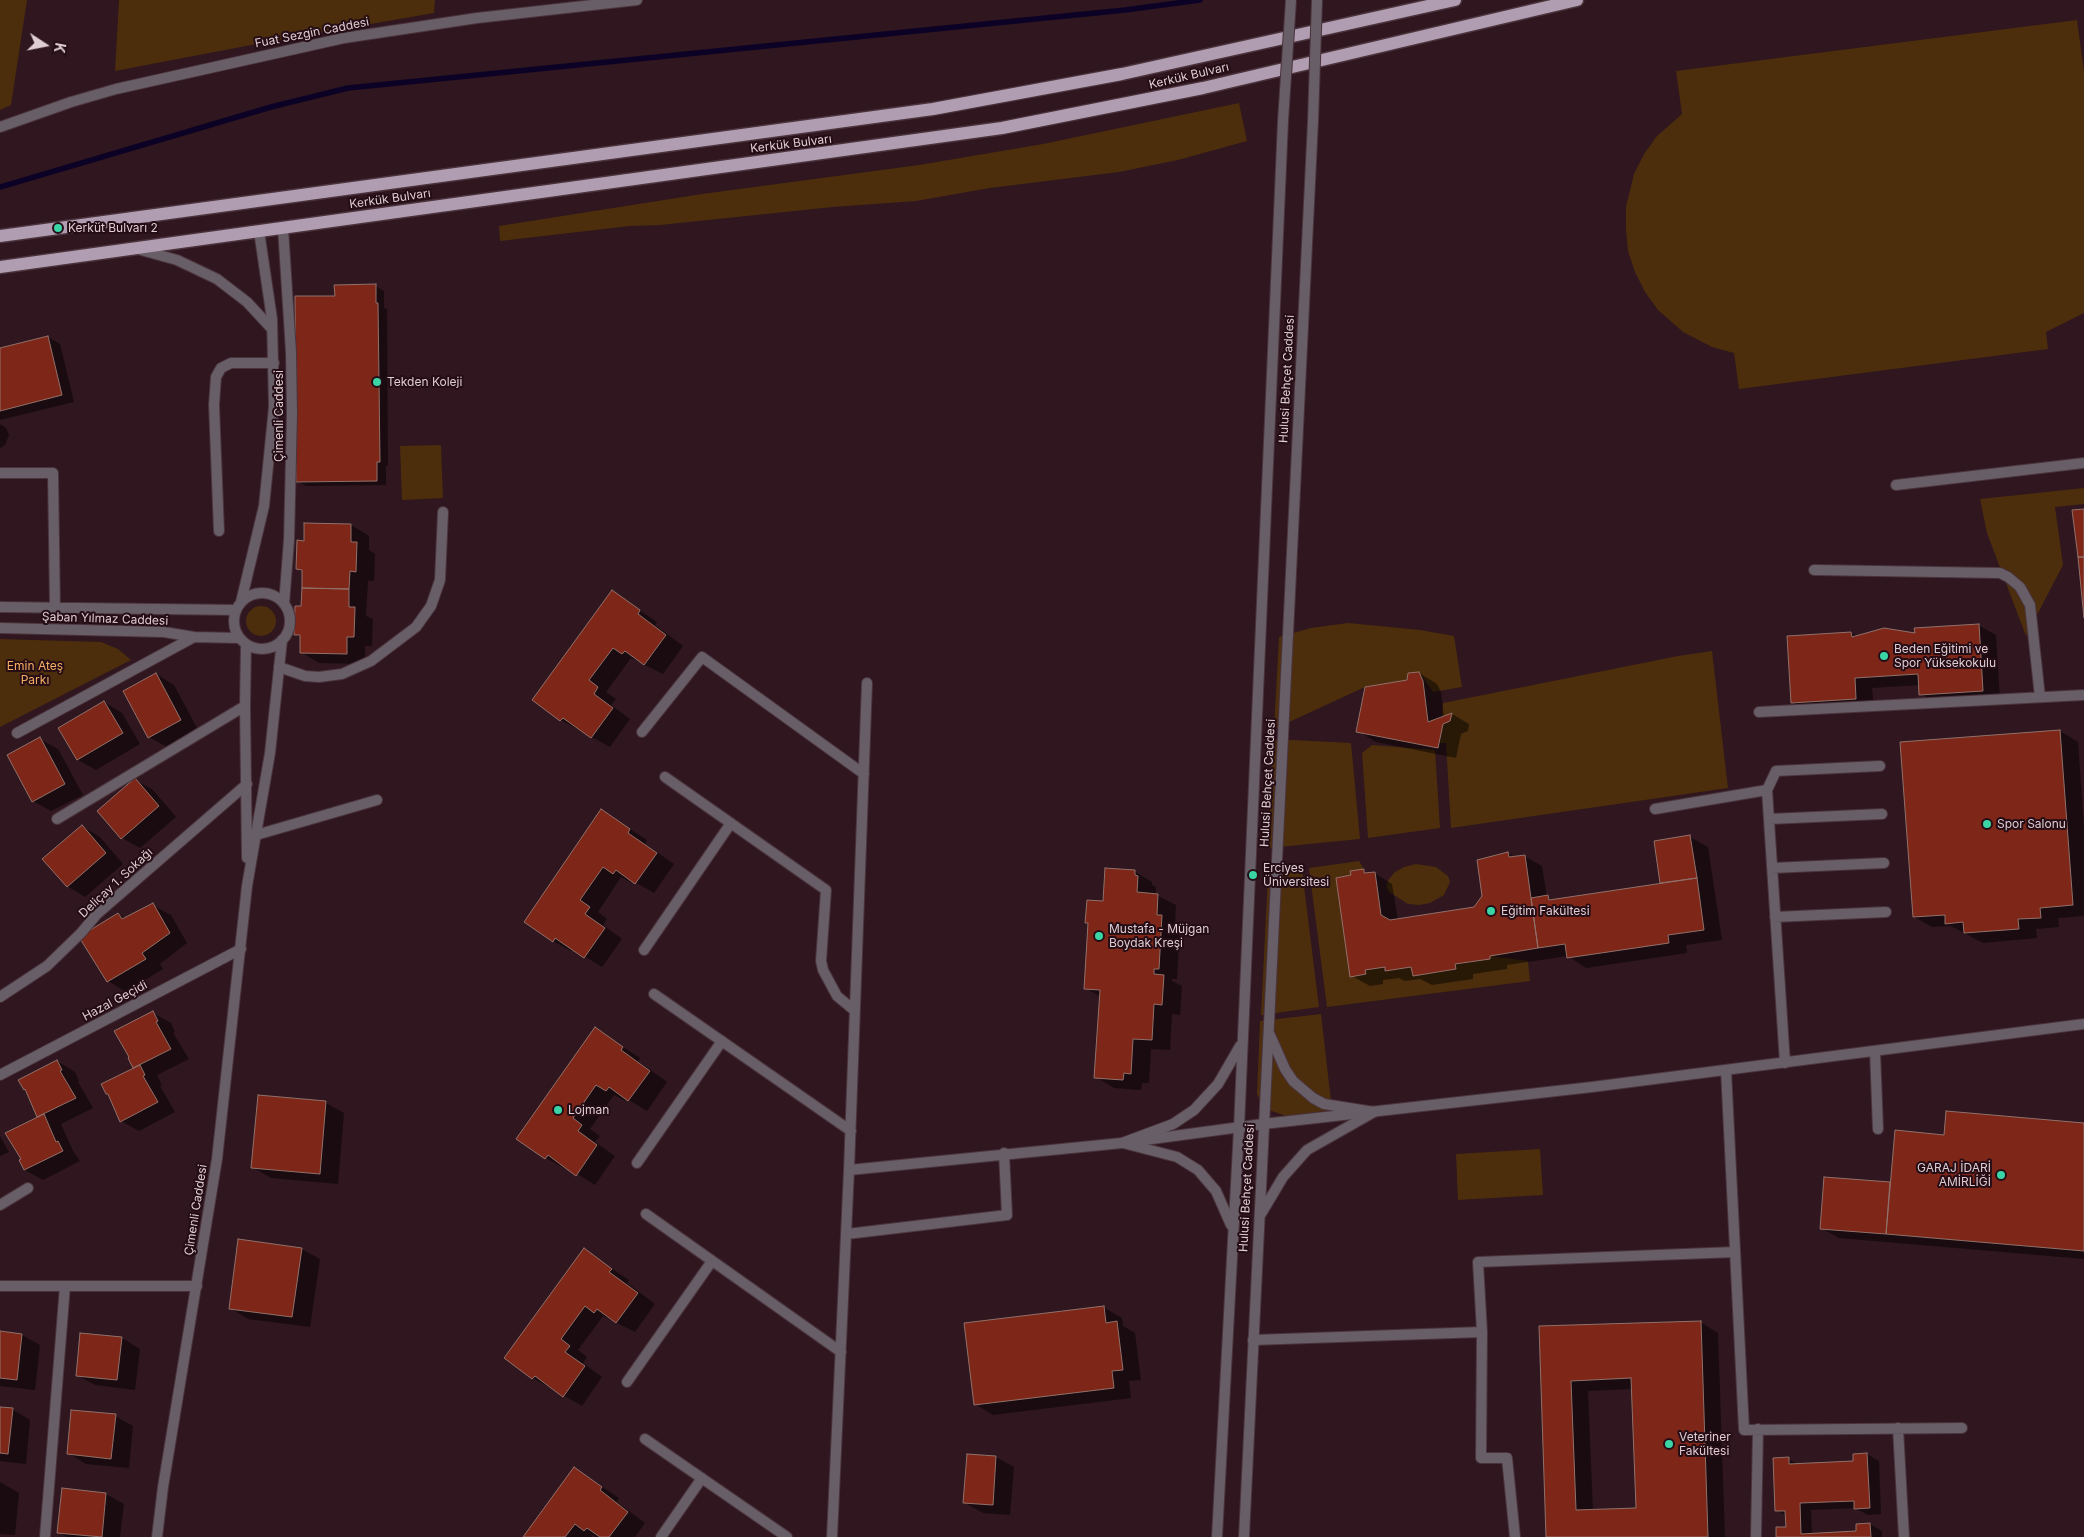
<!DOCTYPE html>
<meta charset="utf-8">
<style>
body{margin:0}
#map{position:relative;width:2084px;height:1537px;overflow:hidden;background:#2f161f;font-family:Inter,sans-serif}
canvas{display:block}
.north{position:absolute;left:20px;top:20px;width:50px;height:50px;-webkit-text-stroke:4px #250d16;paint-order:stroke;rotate:101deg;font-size:14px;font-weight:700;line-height:20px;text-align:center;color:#dfced3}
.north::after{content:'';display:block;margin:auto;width:18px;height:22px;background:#dfced3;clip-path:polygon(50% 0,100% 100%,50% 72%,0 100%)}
</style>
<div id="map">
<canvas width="2084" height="1537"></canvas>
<div class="north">K</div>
</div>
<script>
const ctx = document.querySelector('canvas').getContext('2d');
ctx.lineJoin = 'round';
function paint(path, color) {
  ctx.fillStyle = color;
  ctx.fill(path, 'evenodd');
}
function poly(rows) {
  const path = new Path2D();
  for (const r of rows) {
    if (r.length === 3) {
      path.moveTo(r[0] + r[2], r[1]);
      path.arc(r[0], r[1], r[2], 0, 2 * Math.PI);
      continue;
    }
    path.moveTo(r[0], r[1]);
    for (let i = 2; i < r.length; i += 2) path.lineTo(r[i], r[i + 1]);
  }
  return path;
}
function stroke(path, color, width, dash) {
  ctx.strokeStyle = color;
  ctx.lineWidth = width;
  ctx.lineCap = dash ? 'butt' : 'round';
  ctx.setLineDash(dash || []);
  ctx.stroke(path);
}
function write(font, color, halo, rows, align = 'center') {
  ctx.font = font + ' Inter,sans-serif';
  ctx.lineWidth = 4;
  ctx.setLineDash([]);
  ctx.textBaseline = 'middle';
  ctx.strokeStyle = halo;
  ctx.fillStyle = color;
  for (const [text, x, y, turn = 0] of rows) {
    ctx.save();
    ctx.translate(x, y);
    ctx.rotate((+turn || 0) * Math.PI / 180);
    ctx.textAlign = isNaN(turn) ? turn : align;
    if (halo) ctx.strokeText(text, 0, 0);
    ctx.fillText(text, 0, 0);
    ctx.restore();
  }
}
paint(poly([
 [0,0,27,0,11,105,0,110],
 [119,0,435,0,434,13,267,42,115,71],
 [2077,20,2084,72,2084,313,2046,332,2048,349,1739,389,1734,353,1712,347,1683,332,1658,310,1645,292,1635,272,1628,251,1626,229,1626,207,1634,174,1644,154,1657,136,1682,114,1676,71],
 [1239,103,1247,141,1178,160,1119,172,990,188,916,201,833,207,660,225,630,226,500,241,499,226,702,194,919,165,1043,144],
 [441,445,443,498,402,500,400,446],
 [2084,488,2084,504,2055,507,2063,565,2026,636,1987,533,1980,499],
 [261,621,15],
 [1348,623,1420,630,1454,636,1462,687,1433,692,1419,672,1408,673,1407,680,1365,687,1274,729,1279,637,1311,628],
 [0,639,101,642,118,649,131,660,0,727],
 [1712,651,1728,788,1451,828,1446,743,1440,743,1443,703,1678,656],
 [1272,739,1351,743,1360,839,1269,848],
 [1372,745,1435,750,1440,828,1368,838,1362,753],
 [1359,861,1364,869,1351,875,1336,878,1351,977,1366,974,1365,970,1385,967,1386,971,1411,967,1413,976,1456,969,1455,964,1490,959,1490,956,1528,961,1530,981,1327,1007,1309,868],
 [1416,864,1436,867,1448,876,1450,882,1444,895,1430,903,1419,905,1408,904,1389,892,1386,886,1389,879,1395,872,1404,867],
 [1302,870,1319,1007,1261,1015,1268,875],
 [1321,1014,1332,1110,1286,1116,1269,1110,1262,1104,1257,1094,1260,1021],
 [1540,1149,1543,1195,1458,1200,1456,1154]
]), '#4c2e0c');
paint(poly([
 [375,286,384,291,384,308,387,309,388,466,386,466,386,485,306,486,297,481,336,297],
 [48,337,60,344,74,402,0,420,0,349],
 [0,424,6,428,9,435,5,445,0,448],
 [305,524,351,525,369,536,369,550,375,554,374,581,368,581,366,616,373,619,372,646,365,646,365,664,319,663,301,652,302,638,295,634,302,607,304,572,297,569,305,542],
 [612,592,657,622,655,625,683,646,663,674,631,658,606,692,616,699,611,705,630,719,610,747,561,720],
 [1978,625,1996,635,2000,700,1939,704,1921,694,1920,685,1872,688,1874,708,1810,712,1792,702,1851,633,1857,636,1916,635],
 [1419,673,1437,684,1441,692,1444,717,1452,714,1469,724,1468,731,1461,734,1456,758,1376,742,1358,731],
 [156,674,174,685,198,730,167,747,149,737],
 [104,702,122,713,140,744,96,770,78,760],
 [2060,731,2078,742,2084,827,2084,916,2058,918,2059,927,2036,929,2037,938,1983,943,1951,926,1932,927,1914,917],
 [40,739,58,749,83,795,51,811,33,801],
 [135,780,153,790,176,817,140,848,122,838],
 [602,811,647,840,645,844,674,864,654,893,633,881,632,883,621,877,598,912,607,919,603,925,622,939,602,967,573,949,571,951,553,941],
 [82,826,100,837,123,864,85,897,67,886],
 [1690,837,1708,847,1722,940,1686,945,1687,953,1586,968,1568,956,1507,965,1507,969,1473,974,1473,979,1432,985,1420,979,1405,981,1399,978,1383,980,1383,984,1370,986,1352,976,1353,876,1363,871,1369,874,1374,873,1392,884,1398,920,1474,909,1483,897,1493,855,1508,853,1515,857,1524,856,1542,866,1547,897,1555,901,1662,885,1655,842],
 [1134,871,1152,882,1152,885,1156,887,1156,895,1176,905,1175,923,1180,926,1177,979,1172,979,1172,981,1182,986,1180,1015,1172,1014,1170,1050,1151,1049,1149,1083,1142,1083,1141,1090,1114,1088,1096,1077,1101,997,1086,988,1090,924,1086,922],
 [152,905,171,915,187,943,160,964,163,969,126,992,108,981,118,914,125,918],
 [153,1013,171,1023,175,1032,173,1033,189,1059,157,1075,162,1085,160,1086,175,1112,139,1131,121,1121,134,1069,129,1059],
 [595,1029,640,1058,638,1061,667,1082,647,1111,626,1098,625,1101,614,1095,590,1129,600,1136,595,1142,615,1156,595,1185,565,1166,564,1168,546,1158],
 [57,1061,75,1072,79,1081,78,1082,93,1108,61,1124,73,1151,80,1161,43,1180,25,1170,21,1161,39,1118,25,1089],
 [259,1097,326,1103,344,1113,338,1184,271,1178,252,1167],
 [2084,1124,2084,1259,1839,1238,1821,1228,1826,1178,1891,1184,1945,1136],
 [0,1136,9,1152,0,1156],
 [301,1249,320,1259,310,1327,248,1319,230,1308],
 [584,1250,629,1280,627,1283,655,1304,635,1332,603,1316,578,1350,587,1357,583,1363,602,1377,582,1406,533,1378,505,1358],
 [1103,1307,1122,1318,1123,1326,1135,1333,1141,1380,1129,1381,1131,1398,993,1415,975,1404],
 [1700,1322,1718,1333,1725,1537,1548,1537,1541,1328],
 [1632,1389,1637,1509,1593,1511,1588,1391],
 [0,1333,22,1335,40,1345,35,1390,0,1386],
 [122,1338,140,1349,135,1390,95,1385,77,1375],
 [0,1408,12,1409,30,1420,26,1464,0,1461],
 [115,1416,133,1426,129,1468,86,1464,68,1453],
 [1867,1454,1879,1461,1881,1514,1868,1515,1855,1508,1811,1510,1812,1534,1858,1532,1870,1524,1882,1531,1882,1537,1778,1537,1787,1528,1787,1516,1776,1510,1788,1459,1800,1465,1855,1463],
 [996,1457,1014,1467,1010,1515,983,1513,965,1503],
 [574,1468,619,1498,617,1502,645,1523,635,1537,596,1537,592,1535,591,1537,524,1537],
 [0,1482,19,1493,15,1535,0,1534],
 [106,1494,124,1504,120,1537,67,1537,59,1532]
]), '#0007');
stroke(poly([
 [0,187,271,107,348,88,1125,10,1200,0]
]), '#0c0226', 5.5);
const building = poly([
 [376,284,376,303,378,303,380,462,377,462,377,481,296,482,295,296,335,296,334,285,376,284],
 [48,336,62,395,0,411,0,348,48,336],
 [2084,509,2084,557,2078,557,2072,510,2084,509],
 [304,523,351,524,351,542,357,542,356,572,350,571,349,589,302,588,302,570,296,569,297,540,304,541,304,523],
 [2078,557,2084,557,2084,618,2078,557],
 [302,588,349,589,349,607,355,607,354,637,347,637,347,654,300,653,300,635,294,635,295,606,301,606,302,588],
 [612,590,640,610,638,614,666,635,644,665,625,651,622,654,613,648,589,680,598,687,594,694,613,708,591,738,563,718,560,721,532,700,612,590],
 [1979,624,1983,691,1919,695,1918,674,1855,678,1856,699,1791,703,1787,636,1851,632,1852,637,1884,628,1915,633,1914,628,1979,624],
 [1419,672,1423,681,1428,722,1452,713,1450,721,1443,724,1438,748,1356,732,1365,687,1407,680,1408,673,1419,672],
 [156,673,181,720,148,738,123,691,156,673],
 [104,701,123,733,77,760,58,728,104,701],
 [2060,730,2073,905,2040,908,2041,918,2018,919,2019,929,1964,933,1963,922,1945,924,1945,915,1913,917,1900,742,2060,730],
 [40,737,65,784,32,802,7,755,40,737],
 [135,778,159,806,121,839,97,811,135,778],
 [601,809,630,829,628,833,657,853,635,884,616,870,613,874,603,867,580,900,590,907,585,914,605,928,584,958,555,938,553,942,524,922,601,809],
 [82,825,106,853,67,887,42,859,82,825],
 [1690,835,1697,878,1660,883,1654,841,1690,835],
 [1508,852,1509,857,1525,855,1538,948,1490,956,1490,959,1455,964,1456,969,1413,976,1411,967,1385,971,1385,967,1365,970,1366,974,1350,977,1336,878,1351,875,1350,871,1364,869,1364,873,1375,872,1381,915,1390,920,1474,907,1482,896,1477,860,1508,852],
 [1105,868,1135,870,1135,875,1138,876,1137,892,1158,894,1157,915,1162,915,1159,969,1154,969,1154,974,1164,975,1162,1005,1154,1004,1152,1040,1133,1039,1131,1074,1124,1073,1123,1080,1094,1078,1100,990,1084,989,1088,923,1085,923,1087,900,1103,901,1105,868],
 [1697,878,1704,930,1668,935,1669,943,1567,958,1565,944,1538,948,1531,898,1548,895,1549,900,1697,878],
 [153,903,170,933,142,953,146,959,107,982,79,937,118,913,122,919,153,903],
 [153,1011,158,1021,156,1022,171,1049,133,1068,128,1058,129,1057,114,1031,153,1011],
 [595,1027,623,1047,621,1050,650,1071,628,1101,609,1087,606,1091,596,1085,573,1118,582,1125,578,1131,597,1145,576,1176,548,1155,545,1159,516,1139,595,1027],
 [57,1060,62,1070,60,1071,76,1098,37,1117,25,1089,24,1090,18,1080,57,1060],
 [140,1065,145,1075,143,1076,158,1102,120,1122,108,1094,106,1094,101,1084,140,1065],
 [258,1095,326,1101,320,1174,251,1168,258,1095],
 [1946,1111,2084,1123,2084,1251,1886,1234,1895,1130,1944,1135,1946,1111],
 [44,1114,56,1142,58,1141,63,1151,24,1170,19,1160,21,1159,5,1133,44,1114],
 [1824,1177,1890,1182,1886,1234,1820,1229,1824,1177],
 [238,1239,302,1248,292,1317,229,1309,238,1239],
 [584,1248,612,1269,609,1272,638,1293,616,1323,597,1309,594,1313,585,1306,561,1339,570,1346,565,1352,585,1366,563,1397,535,1376,532,1379,504,1358,584,1248],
 [1104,1306,1106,1323,1117,1321,1123,1370,1112,1371,1114,1388,974,1405,964,1323,1104,1306],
 [1701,1321,1708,1537,1546,1537,1539,1326,1701,1321],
 [1631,1378,1636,1508,1576,1510,1571,1381,1631,1378],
 [0,1331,22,1334,17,1380,0,1378,0,1331],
 [80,1333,122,1337,117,1380,76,1376,80,1333],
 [0,1407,13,1408,8,1454,0,1453,0,1407],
 [71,1410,116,1414,111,1459,67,1454,71,1410],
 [1867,1453,1870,1508,1854,1509,1854,1501,1800,1503,1801,1534,1856,1531,1856,1524,1870,1523,1871,1537,1776,1537,1776,1527,1786,1527,1785,1511,1775,1511,1773,1458,1789,1457,1789,1464,1853,1461,1853,1454,1867,1453],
 [967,1454,996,1456,993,1505,963,1503,967,1454],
 [574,1467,602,1487,600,1490,628,1512,609,1537,600,1537,587,1528,584,1531,575,1524,565,1537,523,1537,574,1467],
 [62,1488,106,1493,102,1537,57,1533,62,1488]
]);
paint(building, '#7e2618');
stroke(building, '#91716a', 1);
const minor = poly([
 [0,127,71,102,116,89,344,38,477,18,637,0],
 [0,473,53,473,55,608],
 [1896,485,2084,463],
 [219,531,214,405,216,377,221,368,231,363,274,363],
 [1814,570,2000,573,2008,577,2020,587,2030,605,2040,697],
 [0,607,236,610],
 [0,628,164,632,194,637,239,638],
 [279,667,305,676,319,677,342,674,371,661,416,627,431,606,440,580,443,512],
 [1759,712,2084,695],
 [642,732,702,657,864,774],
 [17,733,194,637],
 [665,777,826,890,821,961,823,970,837,996,855,1011],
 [1655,809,1767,790],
 [57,819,245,706],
 [1769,819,1882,814],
 [256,835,377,800],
 [1772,868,1884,863],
 [1775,917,1886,912],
 [644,950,731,823],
 [654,994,851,1131],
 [0,997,47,966,81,933,97,914,247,784],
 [1875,1051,1878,1129],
 [1785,1063,1767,790,1776,771,1880,766],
 [1726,1070,1744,1430,1962,1428],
 [0,1075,241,949],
 [637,1163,722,1041],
 [849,1170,1122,1143,1263,1124,1592,1087,2084,1024],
 [0,1205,28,1188],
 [646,1214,841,1352],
 [847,1234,1007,1215,1004,1153],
 [0,1286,197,1286],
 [1482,1332,1481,1458,1507,1458,1515,1537],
 [1253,1340,1482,1332,1478,1262,1735,1252],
 [627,1382,712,1261],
 [1898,1428,1904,1537],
 [645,1439,787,1537],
 [45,1537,65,1286],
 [661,1537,702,1478],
 [832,1537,849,1170,867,683],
 [1756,1537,1758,1429]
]);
const tertiary = poly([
 [283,228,291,352,292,414,289,540,284,604],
 [141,250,177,260,217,279,247,302,272,329],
 [262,621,28],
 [241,602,264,506,274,407,272,319,259,231],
 [246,644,245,706,247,858],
 [1270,1035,1285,1069,1293,1081,1313,1098,1324,1104,1374,1112],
 [1122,1143,1173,1124,1194,1110,1218,1084,1240,1046],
 [1123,1143,1177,1157,1198,1170,1216,1191,1231,1225],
 [1261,1214,1283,1177,1307,1150,1374,1112],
 [157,1537,163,1487,217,1159,247,886,270,753,282,640],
 [1217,1537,1239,1128,1283,121],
 [1244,1537,1313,121]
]);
const primary = poly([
 [0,236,933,109,1122,74,1455,0],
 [0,267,1002,128,1203,88,1577,0]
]);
stroke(minor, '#4b333c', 12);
stroke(tertiary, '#4b333c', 12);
stroke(primary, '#4b333c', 15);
stroke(minor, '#675e67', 10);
stroke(tertiary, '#675e67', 10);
stroke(primary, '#b09db1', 12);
const tertiaryBridge = poly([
 [1283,121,1291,0],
 [1313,121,1317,0]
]);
stroke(tertiaryBridge, '#4b333c', 12, []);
stroke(tertiaryBridge, '#675e67', 10);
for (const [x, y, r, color] of [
 [58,228,5,"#3ad4a5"],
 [377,382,5,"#3ad4a5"],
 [1884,656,5,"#3ad4a5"],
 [1987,824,5,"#3ad4a5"],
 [1253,875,5,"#3ad4a5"],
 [1491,911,5,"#3ad4a5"],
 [1099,936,5,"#3ad4a5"],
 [558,1110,5,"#3ad4a5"],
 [2001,1175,5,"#3ad4a5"],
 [1669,1444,5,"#3ad4a5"]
]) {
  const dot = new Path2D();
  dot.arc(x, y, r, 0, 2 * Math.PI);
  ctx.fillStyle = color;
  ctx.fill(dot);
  stroke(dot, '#250d16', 2);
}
write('12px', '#dfced3', '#250d16', [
 ["Fuat Sezgin Caddesi",312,33,-11],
 ["Kerkük Bulvarı",1189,76,-13],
 ["Kerkük Bulvarı",791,144,-7],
 ["Kerkük Bulvarı",390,199,-8],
 ["Hulusi Behçet Caddesi",1287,379,-87],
 ["Çimenli Caddesi",279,416,-90],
 ["Şaban Yılmaz Caddesi",105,619,2],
 ["Hulusi Behçet Caddesi",1268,783,-87],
 ["Deliçay 1. Sokağı",116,883,-43],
 ["Hazal Geçidi",115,1001,-28],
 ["Hulusi Behçet Caddesi",1247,1188,-87],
 ["Çimenli Caddesi",196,1210,-81]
]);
write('12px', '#dfced3', '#250d16', [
 ["Kerküt Bulvarı 2",68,228],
 ["Tekden Koleji",387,382],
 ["Beden Eğitimi ve",1894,649],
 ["Spor Yüksekokulu",1894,663],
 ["Spor Salonu",1997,824],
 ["Erciyes",1263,868],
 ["Üniversitesi",1263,882],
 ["Eğitim Fakültesi",1501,911],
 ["Mustafa - Müjgan",1109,929],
 ["Boydak Kreşi",1109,943],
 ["Lojman",568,1110],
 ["GARAJ İDARİ",1991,1168,"right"],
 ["AMİRLİĞİ",1991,1182,"right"],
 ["Veteriner",1679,1437],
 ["Fakültesi",1679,1451]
], 'left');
write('12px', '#f5ae64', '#250d16', [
 ["Emin Ateş",35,666],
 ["Parkı",35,680]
]);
</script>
